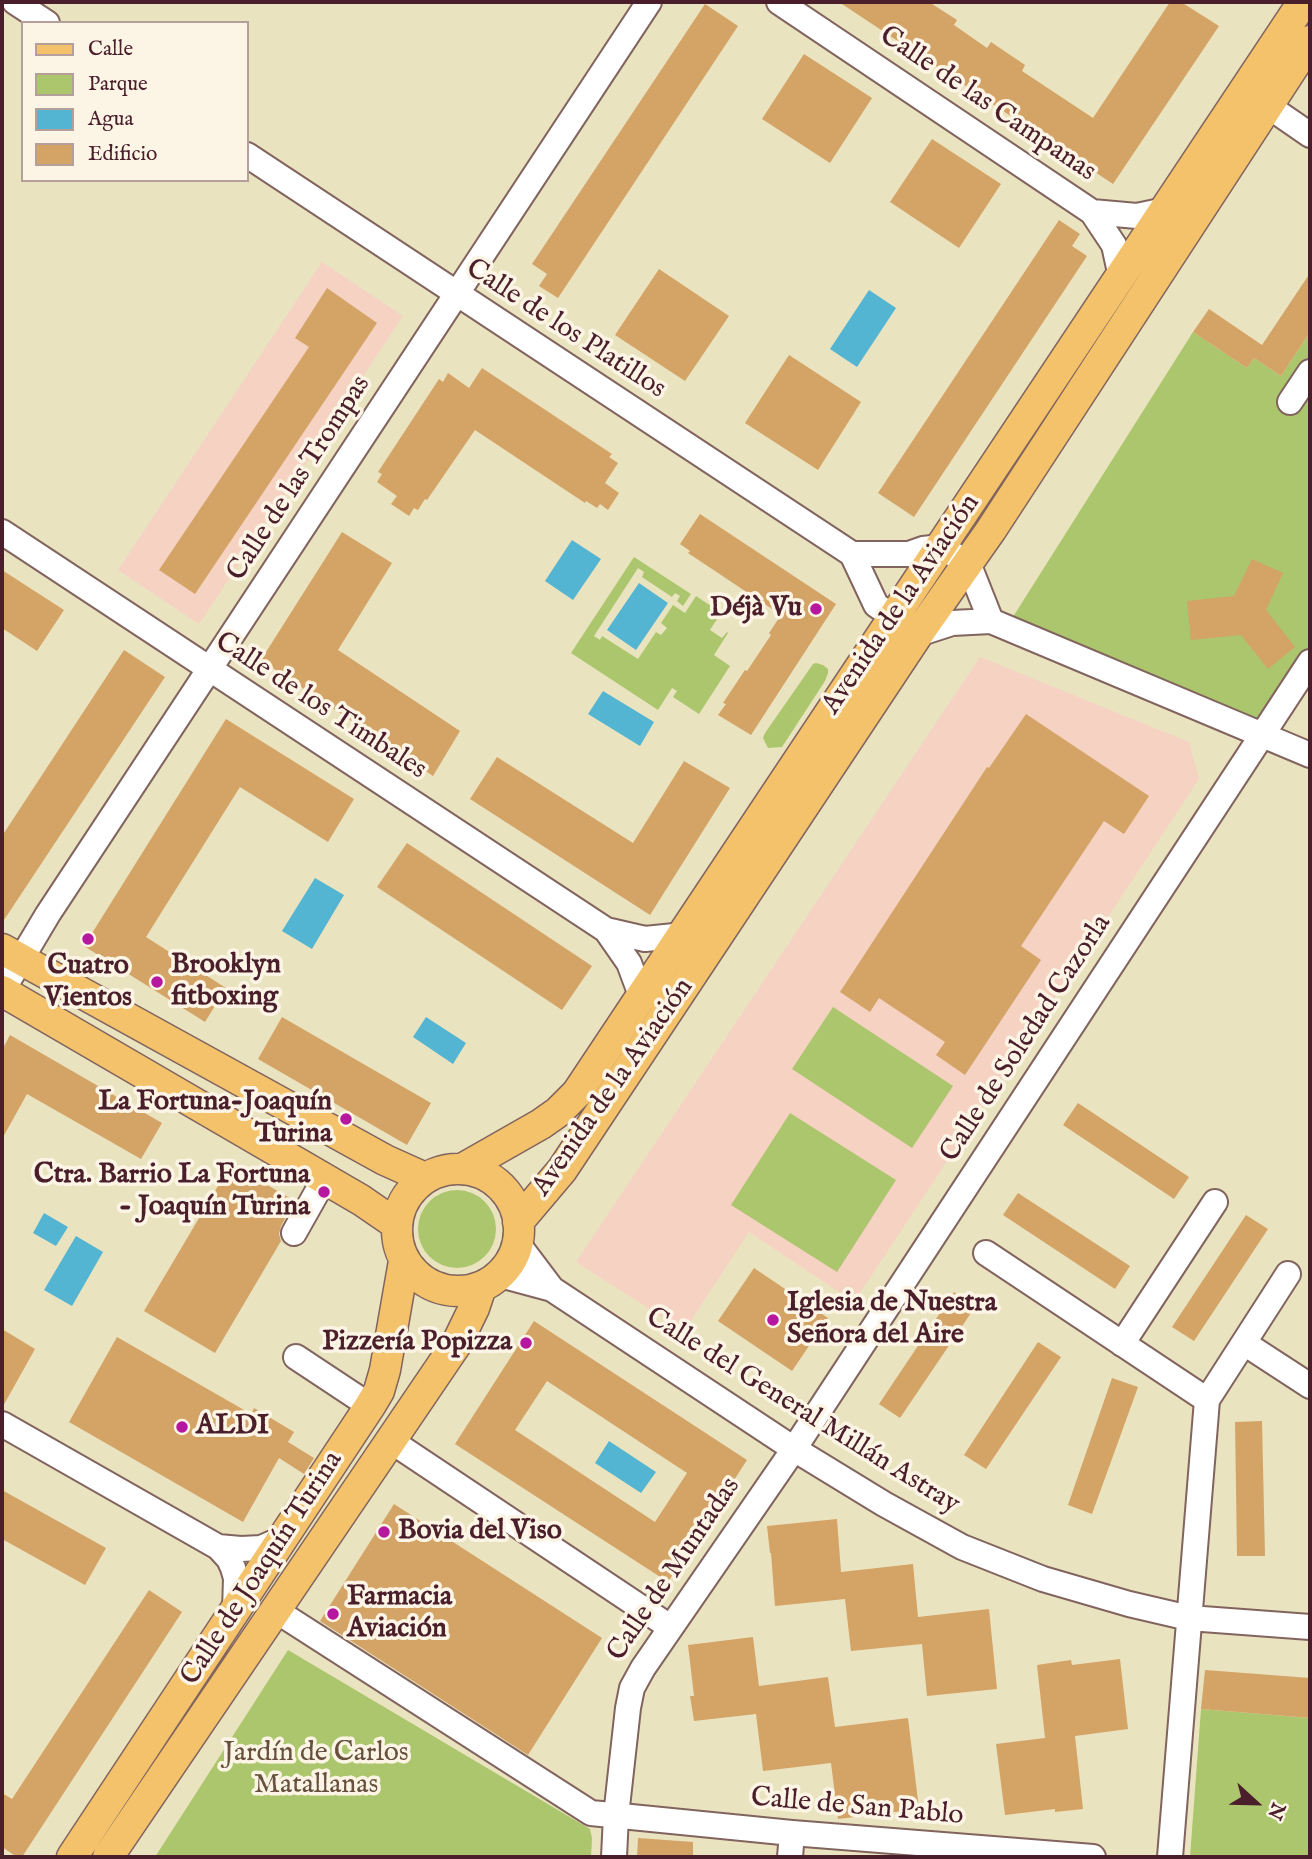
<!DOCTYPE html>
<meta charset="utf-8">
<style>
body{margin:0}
#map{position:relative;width:1312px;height:1859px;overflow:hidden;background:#eae3c0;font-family:"IM FELL English",serif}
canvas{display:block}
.frame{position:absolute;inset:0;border:4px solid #4a1f2b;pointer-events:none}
.legend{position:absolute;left:21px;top:21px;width:228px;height:161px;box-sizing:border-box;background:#fcf5e5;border:2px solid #b59f9b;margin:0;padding:9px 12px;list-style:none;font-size:21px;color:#4a1f2b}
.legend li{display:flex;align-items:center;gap:14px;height:35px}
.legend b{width:35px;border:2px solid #b59f9b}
.north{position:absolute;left:1221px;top:1768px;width:70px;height:70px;-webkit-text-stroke:5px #fcf5e5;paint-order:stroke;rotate:112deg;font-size:19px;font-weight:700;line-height:28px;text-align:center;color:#4a1f2b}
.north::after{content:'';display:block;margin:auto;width:24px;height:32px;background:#4a1f2b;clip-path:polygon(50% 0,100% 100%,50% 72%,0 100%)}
</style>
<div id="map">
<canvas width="1312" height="1859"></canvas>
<div class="frame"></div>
<ul class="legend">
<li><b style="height:9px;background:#f3c26a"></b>Calle</li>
<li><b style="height:19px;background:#abc66c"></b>Parque</li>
<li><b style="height:19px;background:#53b5d2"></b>Agua</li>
<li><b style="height:19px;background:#d4a366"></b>Edificio</li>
</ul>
<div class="north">N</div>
</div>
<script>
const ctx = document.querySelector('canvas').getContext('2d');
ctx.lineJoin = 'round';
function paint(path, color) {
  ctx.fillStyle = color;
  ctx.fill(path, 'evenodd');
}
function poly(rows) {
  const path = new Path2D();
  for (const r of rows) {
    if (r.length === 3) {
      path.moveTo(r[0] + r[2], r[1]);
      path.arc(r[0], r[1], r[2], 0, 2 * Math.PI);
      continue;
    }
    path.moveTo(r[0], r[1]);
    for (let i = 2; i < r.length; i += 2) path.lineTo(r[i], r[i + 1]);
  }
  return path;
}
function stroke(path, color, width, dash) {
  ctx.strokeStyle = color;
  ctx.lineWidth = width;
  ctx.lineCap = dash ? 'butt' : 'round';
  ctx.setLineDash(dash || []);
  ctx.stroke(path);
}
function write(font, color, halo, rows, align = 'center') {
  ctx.font = font + ' "IM FELL English",serif';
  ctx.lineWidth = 7;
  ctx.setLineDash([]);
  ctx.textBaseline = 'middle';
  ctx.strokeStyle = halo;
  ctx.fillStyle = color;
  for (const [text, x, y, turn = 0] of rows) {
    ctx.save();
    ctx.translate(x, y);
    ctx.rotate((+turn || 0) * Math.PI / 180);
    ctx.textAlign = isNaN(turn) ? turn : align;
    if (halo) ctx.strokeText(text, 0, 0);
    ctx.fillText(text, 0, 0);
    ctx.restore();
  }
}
paint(poly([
 [322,262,403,316,199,624,118,570],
 [980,657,1189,742,1199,779,854,1302,749,1232,684,1331,576,1262]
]), '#f5d2c2');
paint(poly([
 [1193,332,1247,368,1254,358,1281,376,1310,332,1310,655,1262,734,1011,620],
 [634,557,691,594,683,606,677,601,680,596,675,593,672,597,642,577,644,572,638,568,594,636,600,640,602,636,638,659,656,632,661,635,667,628,661,623,673,605,685,613,696,596,711,606,710,611,712,616,717,619,710,630,722,638,727,632,728,633,714,655,730,666,699,714,673,697,677,691,672,688,658,710,571,653],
 [816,663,823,665,828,669,828,673,825,681,782,747,768,748,763,738,765,733,813,664],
 [833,1007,953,1086,912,1148,792,1069],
 [790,1113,896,1180,837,1272,731,1205],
 [457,1229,39],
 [288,1650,590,1829,592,1838,591,1857,155,1857],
 [1201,1709,1310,1718,1310,1857,1190,1857]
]), '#abc66c');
paint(poly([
 [869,290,896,308,857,367,830,349],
 [572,540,601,559,573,600,545,581],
 [639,583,668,603,636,650,607,630],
 [603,691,654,722,640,746,588,714],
 [315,878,344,895,312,949,282,931],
 [426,1017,466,1043,453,1064,413,1037],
 [44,1213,68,1227,56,1246,33,1233],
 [76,1236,103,1252,72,1306,44,1290],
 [609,1441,656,1472,641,1493,595,1463]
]), '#53b5d2');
paint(poly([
 [839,2,929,2,957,20,954,25,987,48,991,42,1025,65,1022,71,1093,118,1170,2,1181,2,1219,26,1113,184],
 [705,4,738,26,558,298,539,286,547,274,532,264],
 [804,54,872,98,830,163,762,119],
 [932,139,1001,184,959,248,890,202],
 [1059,220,1080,234,1072,246,1087,256,914,517,878,493],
 [659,269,729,316,685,381,615,335],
 [1310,273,1310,332,1281,376,1254,358,1247,368,1193,332,1209,309,1262,345],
 [327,288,377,323,195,594,159,570,309,347,295,338],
 [789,355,861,402,818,470,745,423],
 [482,368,612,454,609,457,618,463,605,483,619,493,608,510,600,504,597,508,586,501,585,503,475,430,427,500,425,499,418,510,414,508,409,516,391,504,397,496,377,482,382,474,378,472,439,379,443,382,448,373,469,388],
 [700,514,836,604,751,735,718,715,726,704,723,703,745,670,747,671,771,635,769,633,781,615,688,553,690,551,680,544],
 [342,532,392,563,338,650,460,731,433,776,261,660],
 [1252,559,1283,573,1266,610,1295,647,1268,669,1241,635,1191,640,1187,601,1234,596],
 [2,570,64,610,37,651,2,628],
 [124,650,165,677,2,923,2,836],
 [1026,714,1149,796,1124,834,1104,821,1021,946,1041,960,965,1075,936,1055,945,1042,879,998,870,1012,840,992,987,767,989,768],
 [226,719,354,799,328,842,240,787,146,937,226,988,205,1022,84,946],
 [497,757,633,843,684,761,730,788,650,915,470,799],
 [407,843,592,966,562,1010,377,887],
 [282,1017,431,1103,407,1145,258,1059],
 [10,1035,162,1123,141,1159,27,1094,2,1139,2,1050],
 [1078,1103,1189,1177,1174,1199,1063,1125],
 [231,1164,295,1201,281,1226,279,1234,281,1241,215,1353,144,1311],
 [1018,1193,1130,1266,1115,1289,1003,1215],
 [1246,1215,1268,1229,1194,1341,1172,1327],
 [754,1268,828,1318,792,1371,718,1321],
 [954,1292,975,1307,900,1418,879,1404],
 [534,1321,747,1460,668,1582,455,1444],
 [547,1381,687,1473,655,1522,515,1430],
 [2,1329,35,1349,2,1408],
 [117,1337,251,1414,254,1408,294,1432,288,1442,314,1458,304,1474,279,1458,243,1522,69,1422],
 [1038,1342,1061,1357,986,1469,964,1455],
 [1112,1378,1138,1387,1092,1514,1068,1505],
 [1262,1421,1265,1556,1237,1556,1235,1422],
 [2,1490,106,1548,85,1585,2,1539],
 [394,1504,602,1638,528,1755,320,1621],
 [837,1519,841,1572,913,1564,918,1617,989,1609,997,1689,927,1696,922,1644,851,1651,845,1599,775,1606,771,1553,770,1553,767,1526],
 [149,1590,182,1612,22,1857,17,1857,2,1847,2,1793,12,1799],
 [753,1637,759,1686,828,1677,835,1727,908,1718,919,1809,838,1819,831,1763,763,1771,756,1714,694,1721,690,1696,694,1696,688,1645],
 [1120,1659,1128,1729,1075,1736,1083,1809,1055,1812,1055,1809,1005,1815,996,1744,1045,1738,1037,1665,1071,1660,1072,1665],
 [1205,1670,1310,1678,1310,1718,1201,1709],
 [638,1838,693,1842,693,1857,637,1857]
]), '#d4a366');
const minor = poly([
 [15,2,47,23],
 [779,2,1092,212,1114,245,1121,277],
 [1268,106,1310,135],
 [247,155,852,554],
 [1092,212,1137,216,1165,210],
 [1290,402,1310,372],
 [2,532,606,930],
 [852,554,876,605,918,634,952,623,991,621,1310,755],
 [852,554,909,554,923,549,941,547,968,563,991,621],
 [2,991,48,914,649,2],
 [642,998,629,963,606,930,645,939,684,935],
 [294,1233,325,1178],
 [518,1244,552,1289,794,1449,884,1504,962,1547,1043,1579,1129,1604,1189,1618,1310,1627],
 [986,1253,1207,1400],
 [500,1275,552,1289],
 [1244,1343,1310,1386],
 [1122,1344,1215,1202],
 [296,1357,370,1406],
 [2,1424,218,1547,229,1559,233,1568,236,1578,235,1611],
 [391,1441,670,1627],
 [218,1547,241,1549,261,1548,284,1538],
 [275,1610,591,1813,792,1833,1093,1857],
 [614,1857,616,1816,628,1708,632,1688,643,1668,794,1449,1310,662],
 [790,1857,792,1833],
 [1170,1857,1207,1400,1288,1274]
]);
const major = poly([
 [2,949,385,1160,425,1178],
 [2,991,361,1200,396,1224],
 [458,1230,61],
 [462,1169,541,1124,558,1112,577,1093,1303,2],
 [518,1222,562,1170,918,634,991,530,1310,41],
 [72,1857,370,1406,379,1391,385,1370,404,1261],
 [108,1857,457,1343,474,1308,481,1287]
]);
stroke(minor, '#82645f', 28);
stroke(major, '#82645f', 33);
stroke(minor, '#fff', 24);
stroke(major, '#f3c26a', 30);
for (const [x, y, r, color] of [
 [816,609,7,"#b5179e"],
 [88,939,7,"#b5179e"],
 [157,982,7,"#b5179e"],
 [346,1119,7,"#b5179e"],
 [324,1192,7,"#b5179e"],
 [773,1320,7,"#b5179e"],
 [526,1343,7,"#b5179e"],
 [182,1427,7,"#b5179e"],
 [384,1532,7,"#b5179e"],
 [333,1614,7,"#b5179e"]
]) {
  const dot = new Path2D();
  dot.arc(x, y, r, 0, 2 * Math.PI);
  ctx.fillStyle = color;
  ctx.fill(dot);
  stroke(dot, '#fcf5e5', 2.5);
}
write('28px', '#4a1f2b', '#fcf5e5', [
 ["Calle de las Campanas",987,105,34],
 ["Calle de los Platillos",565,330,33],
 ["Calle de las Trompas",300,479,-57],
 ["Avenida de la Aviación",902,605,-56],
 ["Calle de los Timbales",320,707,33],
 ["Calle de Soledad Cazorla",1027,1039,-57],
 ["Avenida de la Aviación",614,1088,-55],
 ["Calle del General Millán Astray",802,1412,32],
 ["Calle de Joaquín Turina",263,1569,-57],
 ["Calle de Muntadas",675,1570,-56],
 ["Calle de San Pablo",857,1808,5]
]);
write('bold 28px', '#4a1f2b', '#fcf5e5', [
 ["Déjà Vu",802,609,"right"],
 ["Brooklyn",171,966],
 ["fitboxing",171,998],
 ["Cuatro",88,967,"center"],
 ["Vientos",88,999,"center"],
 ["La Fortuna-Joaquín",332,1103,"right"],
 ["Turina",332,1135,"right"],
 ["Ctra. Barrio La Fortuna",310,1176,"right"],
 ["- Joaquín Turina",310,1208,"right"],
 ["Iglesia de Nuestra",787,1304],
 ["Señora del Aire",787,1336],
 ["Pizzería Popizza",512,1343,"right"],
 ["ALDI",196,1427],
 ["Bovia del Viso",398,1532],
 ["Farmacia",347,1598],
 ["Aviación",347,1630]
], 'left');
write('28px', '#67513e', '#fcf5e5', [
 ["Jardín de Carlos",316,1754],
 ["Matallanas",316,1786]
]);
</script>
